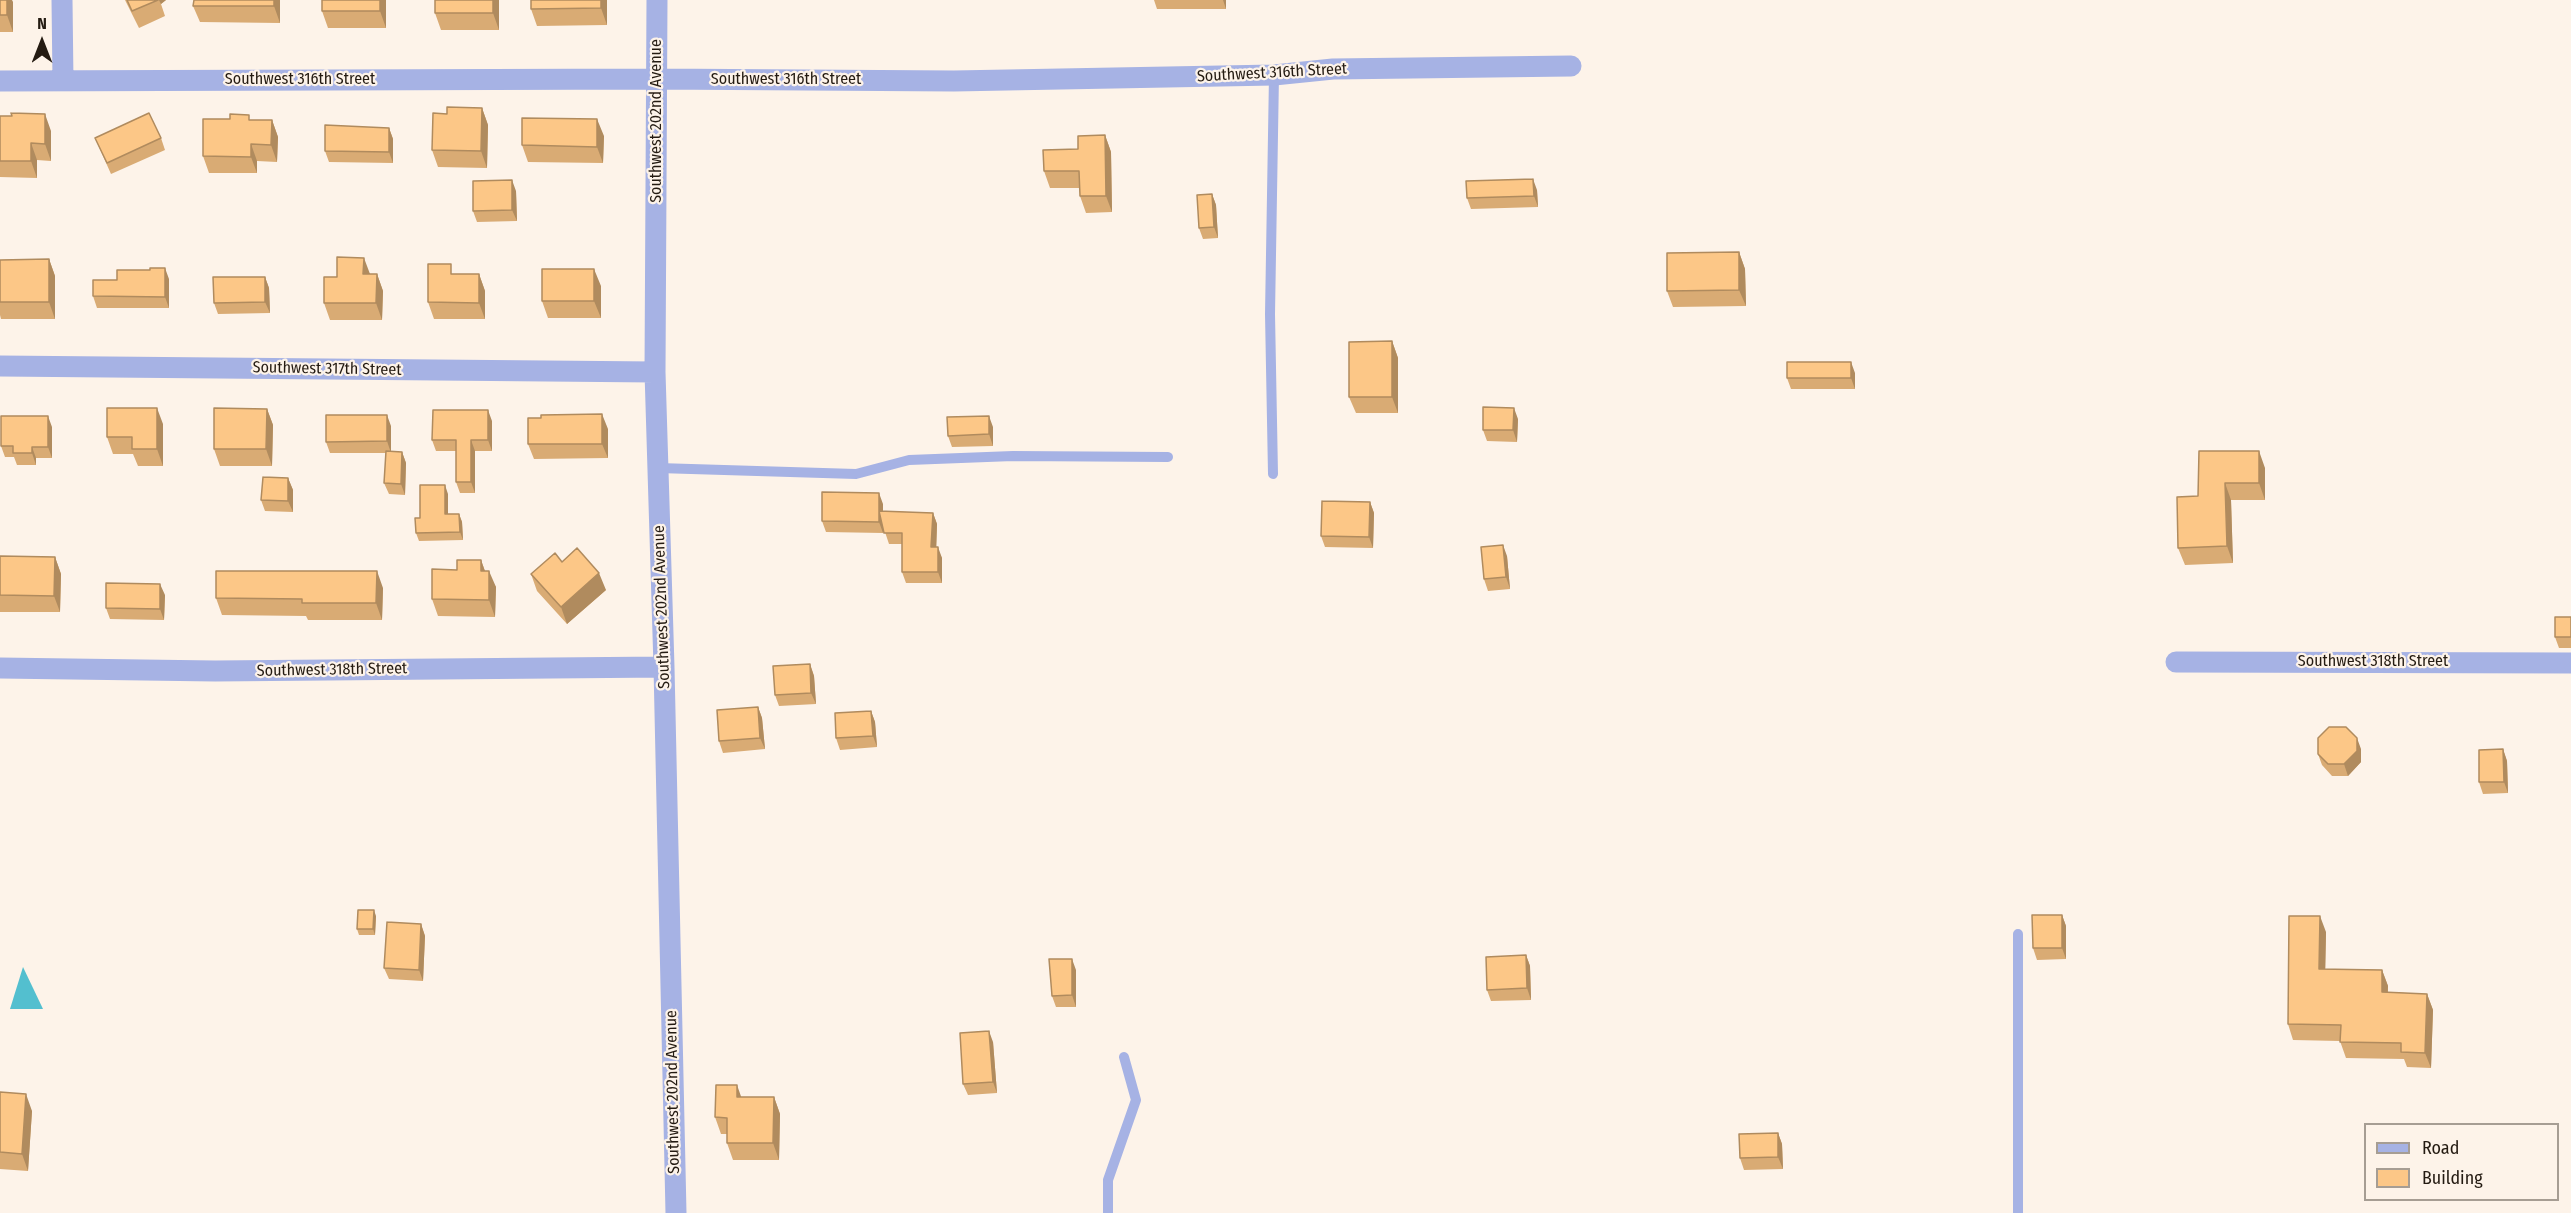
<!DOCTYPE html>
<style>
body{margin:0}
#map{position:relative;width:2571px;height:1213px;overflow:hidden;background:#fdf3e9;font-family:"Fira Sans Condensed",sans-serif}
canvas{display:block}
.legend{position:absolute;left:2364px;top:1123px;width:195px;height:78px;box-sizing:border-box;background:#fdf3e9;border:2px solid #a69d93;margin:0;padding:8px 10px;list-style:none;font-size:18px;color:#241b12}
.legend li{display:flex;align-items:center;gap:12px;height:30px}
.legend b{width:30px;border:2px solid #a69d93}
.north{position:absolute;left:12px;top:12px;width:60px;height:60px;-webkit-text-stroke:4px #fdf3e9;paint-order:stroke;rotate:0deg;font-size:16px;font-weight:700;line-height:24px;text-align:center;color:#241b12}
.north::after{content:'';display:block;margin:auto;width:21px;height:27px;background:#241b12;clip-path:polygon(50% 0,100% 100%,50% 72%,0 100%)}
</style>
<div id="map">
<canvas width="2571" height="1213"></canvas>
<ul class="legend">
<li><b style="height:8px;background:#a6b2e4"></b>Road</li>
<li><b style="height:16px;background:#fcc787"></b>Building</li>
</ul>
<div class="north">N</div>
</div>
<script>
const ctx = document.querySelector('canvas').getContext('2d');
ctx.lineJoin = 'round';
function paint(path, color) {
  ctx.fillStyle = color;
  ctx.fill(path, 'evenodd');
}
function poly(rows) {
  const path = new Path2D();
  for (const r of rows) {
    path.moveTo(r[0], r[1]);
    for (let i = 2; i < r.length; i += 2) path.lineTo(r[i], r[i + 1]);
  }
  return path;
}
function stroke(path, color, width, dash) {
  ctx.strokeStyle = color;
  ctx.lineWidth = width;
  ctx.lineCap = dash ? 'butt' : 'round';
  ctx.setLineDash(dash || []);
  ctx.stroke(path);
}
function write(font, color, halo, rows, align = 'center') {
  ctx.font = font + ' "Fira Sans Condensed",sans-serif';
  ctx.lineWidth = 4.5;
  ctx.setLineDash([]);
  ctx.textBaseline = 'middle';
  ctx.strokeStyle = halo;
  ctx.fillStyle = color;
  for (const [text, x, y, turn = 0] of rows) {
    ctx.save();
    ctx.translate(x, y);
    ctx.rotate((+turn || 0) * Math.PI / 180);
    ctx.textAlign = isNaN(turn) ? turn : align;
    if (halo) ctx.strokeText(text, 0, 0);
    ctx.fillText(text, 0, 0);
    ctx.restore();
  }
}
paint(poly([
 [23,967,43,1009,10,1009]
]), '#53bfcf');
stroke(poly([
 [658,468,856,474,909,460,1013,456,1168,457],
 [1273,474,1270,314,1274,75],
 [2018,934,2018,1213],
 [1108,1213,1108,1180,1136,1100,1124,1057]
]), '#a6b2e4', 10);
stroke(poly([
 [62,0,63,81],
 [657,0,655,372,664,667,676,1213],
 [0,81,657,79,954,81,1274,75,1333,69,1571,66],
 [0,366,655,372],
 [2176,662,2571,663],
 [0,668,215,671,664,667]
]), '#a6b2e4', 21);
paint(poly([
 [0,0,12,0,13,32,0,32],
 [125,0,166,0,161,4,165,16,139,28],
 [280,0,280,23,200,22,193,6],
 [322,0,386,0,386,28,328,28,322,11],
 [435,0,499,0,499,30,441,30,435,13],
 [607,0,607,25,537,26,531,9],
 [1154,0,1226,0,1226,9,1157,9],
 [482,108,488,125,487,168,438,167,432,150,447,114],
 [0,116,51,131,51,161,37,160,37,178,0,177],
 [251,120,272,120,278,137,277,162,257,161,257,173,209,173,203,156],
 [389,128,393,139,393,163,329,162,325,151],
 [1105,135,1111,152,1112,212,1086,213,1080,196,1080,188,1050,188,1044,171,1078,149],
 [604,136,603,163,528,162,522,145],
 [95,138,161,138,165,150,111,174],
 [1537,190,1538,207,1471,209,1467,198],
 [516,191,517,221,477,222,473,211],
 [1212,194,1216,205,1218,238,1203,239,1199,228],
 [1739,252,1745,269,1746,306,1673,307,1667,291],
 [49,259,55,276,55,319,1,319,0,315,0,260],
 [370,274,377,274,383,291,382,320,330,320,324,303,337,277],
 [455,274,479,274,485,291,485,319,434,319,428,302],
 [265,277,269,288,270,313,218,314,214,303],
 [169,279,169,308,97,308,93,296],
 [601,286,601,318,548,318,542,301],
 [1392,341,1398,358,1398,413,1356,413,1349,397],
 [1855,373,1855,389,1791,389,1787,378],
 [267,409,273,425,272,466,220,466,214,449],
 [1518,419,1517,442,1487,441,1483,430],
 [492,421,492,451,475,451,475,493,460,493,456,482,456,451,436,451,432,440],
 [163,424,163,466,138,466,133,454,113,454,107,437],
 [391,426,391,452,402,452,406,463,405,495,389,494,384,483,386,453,330,453,326,442],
 [52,427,52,458,36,458,36,465,17,465,14,457,5,457,1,446],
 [993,427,993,446,952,447,948,436],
 [608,429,608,458,534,459,528,444],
 [2199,451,2265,468,2265,500,2231,500,2233,563,2185,565,2178,548,2198,496],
 [288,478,293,490,293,512,265,511,261,500],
 [448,494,448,514,459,514,462,522,463,540,419,541,416,533,420,518],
 [1370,502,1374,513,1373,548,1325,547,1321,536],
 [883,504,883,511,933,513,937,524,936,547,942,558,942,583,906,583,902,572,902,544,889,544,883,526,883,533,826,532,822,521],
 [0,556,55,557,61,574,60,612,0,612],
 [1507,556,1510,589,1488,591,1484,579],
 [481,560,485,571,496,587,495,617,438,616,432,599,457,570],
 [562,562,606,590,567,624,537,591,531,574],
 [383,588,382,620,308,620,306,616,222,615,216,598],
 [165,595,164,620,110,619,106,608],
 [2571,617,2571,648,2559,648,2555,637],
 [810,664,814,676,816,704,779,706,775,695],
 [758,707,762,718,765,749,723,753,719,741],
 [871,711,875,722,877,747,840,750,836,738],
 [2361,749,2361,762,2348,776,2332,776,2322,765,2318,754],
 [2503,749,2507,761,2508,793,2483,794,2479,782],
 [2062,915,2066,926,2066,959,2037,960,2033,948],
 [376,916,375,935,359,935,357,929],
 [421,924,425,936,423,981,389,979,384,968],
 [2326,932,2325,969,2382,970,2388,986,2388,992,2427,994,2433,1010,2431,1068,2407,1067,2404,1059,2346,1058,2340,1041,2293,1040,2288,1024],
 [1526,955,1530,966,1531,1000,1491,1001,1487,990],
 [1076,970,1076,1007,1056,1007,1052,996],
 [993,1042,997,1093,968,1095,963,1084],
 [0,1092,32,1111,28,1171,0,1169],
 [741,1097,774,1097,780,1114,779,1160,733,1160,727,1143,727,1134,721,1134,715,1117],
 [1778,1133,1782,1144,1783,1169,1744,1170,1740,1158]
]), '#d9ab74');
paint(poly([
 [7,0,12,0,13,2,13,32,7,15],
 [159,0,166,0,161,4],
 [274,0,280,0,280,23,274,6],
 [380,0,386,0,386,28,380,11],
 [493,0,499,0,499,30,493,13],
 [601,0,607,0,607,25,601,8],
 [1223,0,1226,0,1226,9],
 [482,108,488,125,487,168,481,151],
 [45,114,51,131,51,161,45,144],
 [597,119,604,136,603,163,597,147],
 [272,120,278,137,277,162,271,145],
 [389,128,393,139,393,163,389,152],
 [1105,135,1111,152,1112,212,1106,196],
 [31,143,37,160,37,178,31,161],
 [251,144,257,161,257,173,251,157],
 [1533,179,1537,190,1538,207,1534,196],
 [512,180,516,191,517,221,512,210],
 [1212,194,1216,205,1218,238,1214,227],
 [1739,252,1745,269,1746,306,1739,290],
 [364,258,370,274,363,274],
 [49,259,55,276,55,319,49,302],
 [165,268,169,279,169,308,165,297],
 [594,269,601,286,601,318,594,301],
 [377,274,383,291,382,320,376,303],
 [479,274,485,291,485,319,479,303],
 [265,277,269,288,270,313,265,302],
 [1392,341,1398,358,1398,413,1392,397],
 [1851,362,1855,373,1855,389,1851,378],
 [157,408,163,424,163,466,157,449],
 [1514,408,1518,419,1517,442,1513,430],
 [267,409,273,425,272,466,266,449],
 [488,410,492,421,492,451,488,440],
 [602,414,608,429,608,458,602,444],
 [387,415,391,426,391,453,387,441],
 [48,416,52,427,52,458,48,447],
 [989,416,993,427,993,446,989,434],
 [471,440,475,451,475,493,471,482],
 [32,447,36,458,36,465,32,453],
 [2259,451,2265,468,2265,500,2259,483],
 [402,452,406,463,405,495,401,484],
 [288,478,293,490,293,512,288,501],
 [2225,483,2231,500,2233,563,2227,546],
 [445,485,448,494,448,523,445,514],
 [879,493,883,504,883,533,879,522],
 [1370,502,1374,513,1373,548,1369,537],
 [933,513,937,524,936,558,931,547],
 [459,514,462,522,463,540,460,532],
 [1503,545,1507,556,1510,589,1506,577],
 [938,547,942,558,942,583,938,572],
 [55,557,61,574,60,612,54,596],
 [481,560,487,577,481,571],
 [377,571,383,588,382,620,376,603],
 [489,571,496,587,495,617,489,600],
 [599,573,606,590,567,624,561,607],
 [160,584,165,595,164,620,160,609],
 [810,664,814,676,816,704,811,693],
 [758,707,762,718,765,749,760,738],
 [871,711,875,722,877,747,873,736],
 [2357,738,2361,749,2361,762,2348,776,2344,764],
 [2503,749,2507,761,2508,793,2504,782],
 [374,910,376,916,375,935,373,929],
 [2062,915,2066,926,2066,959,2062,948],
 [2320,916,2326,932,2325,985,2319,969],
 [421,924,425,936,423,981,419,970],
 [1526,955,1530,966,1531,1000,1527,988],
 [1072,959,1076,970,1076,1007,1072,995],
 [2382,970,2388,986,2387,1008,2382,992],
 [2427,994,2433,1010,2431,1068,2425,1053],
 [989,1031,993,1042,997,1093,993,1082],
 [737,1085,743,1102,737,1097],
 [26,1094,32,1111,28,1171,22,1154],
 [774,1097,780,1114,779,1160,773,1143],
 [1778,1133,1782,1144,1783,1169,1778,1157]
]), '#b08b5e');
const building = poly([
 [0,0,7,0,7,15,0,15,0,0],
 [127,0,158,0,132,11,127,0],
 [194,0,274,0,274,6,193,6,194,0],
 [322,0,380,0,380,11,322,11,322,0],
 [435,0,493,0,493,13,435,13,435,0],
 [531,0,601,0,601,8,531,9,531,0],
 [447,107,482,108,481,151,432,150,433,113,447,114,447,107],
 [11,113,45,114,45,144,31,143,31,161,0,161,0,116,12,116,11,113],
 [149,113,161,138,107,163,95,138,149,113],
 [230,114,249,115,249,120,272,120,271,145,251,144,251,157,203,156,203,119,230,119,230,114],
 [522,118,597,119,597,147,522,145,522,118],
 [325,125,389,128,389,152,325,151,325,125],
 [1105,135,1106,196,1080,196,1079,171,1044,171,1043,150,1078,149,1078,136,1105,135],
 [1533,179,1534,196,1467,198,1466,181,1533,179],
 [512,180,512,210,473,211,473,181,512,180],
 [1212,194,1214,227,1199,228,1197,195,1212,194],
 [1739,252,1739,290,1667,291,1667,253,1739,252],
 [337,257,364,258,363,274,377,274,376,303,324,303,324,277,337,277,337,257],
 [49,259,49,302,0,302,0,260,49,259],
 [428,264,451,264,451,274,479,274,479,303,428,302,428,264],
 [150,268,165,268,165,297,93,296,93,280,117,280,117,270,150,270,150,268],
 [542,269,594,269,594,301,542,301,542,269],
 [213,277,265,277,265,302,214,303,213,277],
 [1392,341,1392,397,1349,397,1349,342,1392,341],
 [1787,362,1851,362,1851,378,1787,378,1787,362],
 [1483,407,1514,408,1513,430,1483,430,1483,407],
 [107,408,157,408,157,449,132,449,132,437,107,437,107,408],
 [214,408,267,409,266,449,214,449,214,408],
 [433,410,488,410,488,440,471,440,471,482,456,482,456,440,432,440,433,410],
 [602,414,602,444,528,444,528,418,541,418,541,415,602,414],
 [326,415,387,415,387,441,326,442,326,415],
 [1,416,48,416,48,447,32,447,32,453,13,453,13,446,1,446,1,416],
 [989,416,989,434,948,436,947,417,989,416],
 [386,451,402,452,401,484,384,483,386,451],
 [2199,451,2259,451,2259,483,2225,483,2227,546,2178,548,2177,497,2198,496,2199,451],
 [263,477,288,478,288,501,261,500,263,477],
 [420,485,445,485,445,514,459,514,460,532,416,533,415,518,420,518,420,485],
 [822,492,879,493,879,522,822,521,822,492],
 [1322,501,1370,502,1369,537,1321,536,1322,501],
 [879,511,933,513,931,547,938,547,938,572,902,572,902,533,884,533,879,511],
 [1503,545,1506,577,1484,579,1481,547,1503,545],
 [577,548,599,573,561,607,531,574,555,553,562,562,577,548],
 [0,556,55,557,54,596,0,595,0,556],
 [457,560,481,560,481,571,489,571,489,600,432,599,432,569,457,570,457,560],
 [216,571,377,571,376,603,302,603,302,599,216,598,216,571],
 [106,583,160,584,160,609,106,608,106,583],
 [2555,617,2571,617,2571,637,2555,637,2555,617],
 [810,664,811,693,775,695,773,666,810,664],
 [758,707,760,738,719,741,717,710,758,707],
 [871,711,873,736,836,738,835,713,871,711],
 [2329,727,2346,727,2357,738,2357,751,2344,764,2328,764,2318,754,2318,738,2329,727],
 [2503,749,2504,782,2479,782,2479,750,2503,749],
 [358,910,374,910,373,929,357,929,358,910],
 [2032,915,2062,915,2062,948,2033,948,2032,915],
 [2289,916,2320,916,2319,969,2382,970,2382,992,2427,994,2425,1053,2401,1052,2401,1043,2340,1042,2341,1025,2288,1024,2289,916],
 [387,922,421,924,419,970,384,968,387,922],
 [1526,955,1527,988,1487,990,1486,957,1526,955],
 [1049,959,1072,959,1072,995,1052,996,1049,959],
 [989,1031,993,1082,963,1084,960,1033,989,1031],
 [716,1085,737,1085,737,1097,774,1097,773,1143,727,1143,727,1118,715,1117,716,1085],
 [0,1092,26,1094,22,1154,0,1152,0,1092],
 [1778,1133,1778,1157,1740,1158,1739,1134,1778,1133]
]);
paint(building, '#fcc787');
stroke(building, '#b08b5e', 1.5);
write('16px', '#241b12', '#fdf3e9', [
 ["Southwest 316th Street",1272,73,-3],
 ["Southwest 316th Street",300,80],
 ["Southwest 316th Street",786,80],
 ["Southwest 202nd Avenue",657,121,-90],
 ["Southwest 317th Street",327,369,1],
 ["Southwest 202nd Avenue",662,607,-92],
 ["Southwest 318th Street",2373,662],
 ["Southwest 318th Street",332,670,-1],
 ["Southwest 202nd Avenue",673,1092,-91]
]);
</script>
